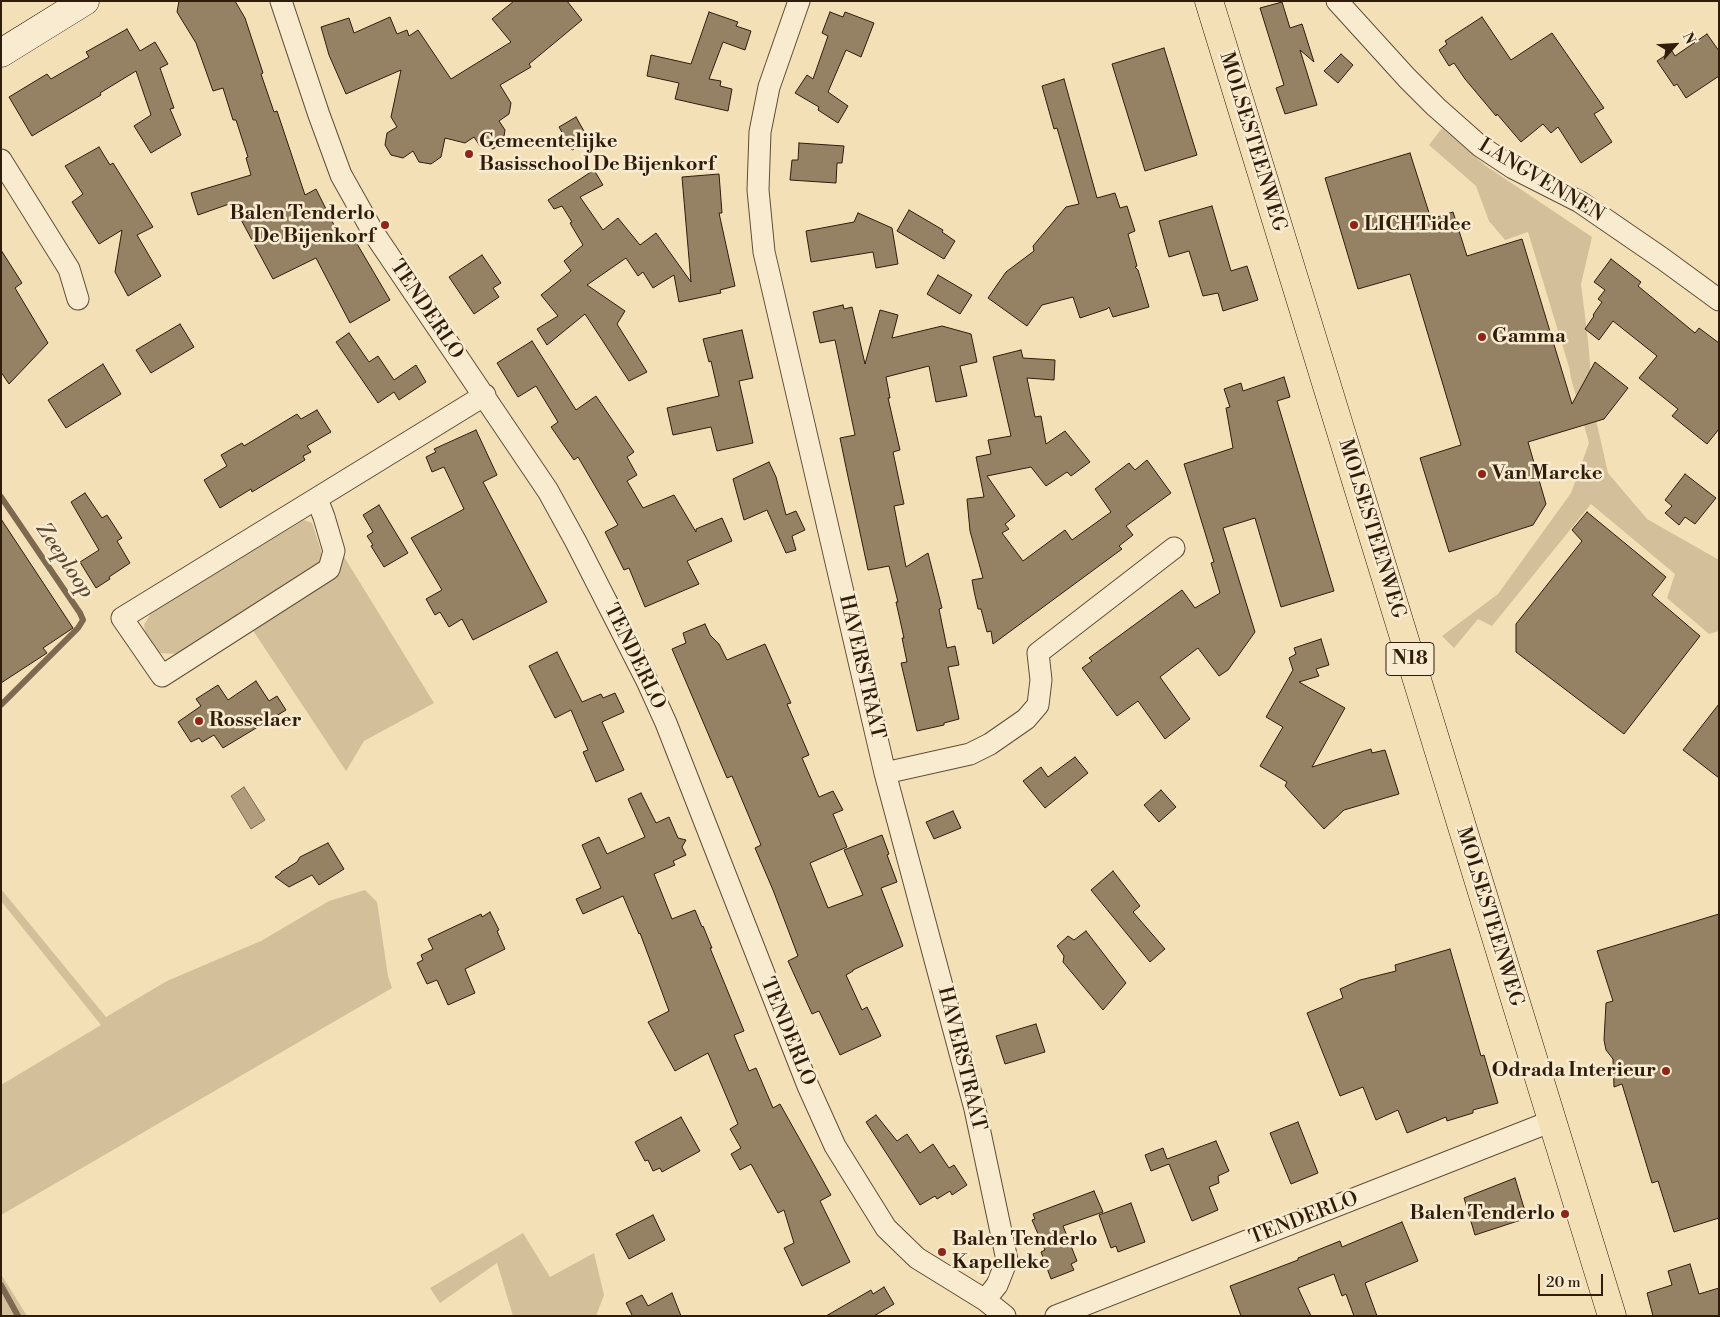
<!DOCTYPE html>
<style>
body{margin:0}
#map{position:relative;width:1720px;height:1317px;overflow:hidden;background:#f4e0b7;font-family:"Libre Bodoni",serif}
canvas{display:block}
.frame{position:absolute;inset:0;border:2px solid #2f1c0b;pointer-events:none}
.north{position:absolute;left:1650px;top:20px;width:50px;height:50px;-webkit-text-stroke:4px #f8ebd0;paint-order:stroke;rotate:64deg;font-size:14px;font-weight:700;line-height:20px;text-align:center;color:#2f1c0b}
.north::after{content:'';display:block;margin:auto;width:18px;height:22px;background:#2f1c0b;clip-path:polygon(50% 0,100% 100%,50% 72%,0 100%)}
.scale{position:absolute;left:1538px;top:1274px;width:65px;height:22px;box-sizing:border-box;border:2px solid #2f1c0b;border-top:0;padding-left:6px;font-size:15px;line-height:18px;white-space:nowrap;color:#2f1c0b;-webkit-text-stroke:4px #f8ebd0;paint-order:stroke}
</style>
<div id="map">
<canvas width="1720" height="1317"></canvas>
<div class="frame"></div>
<div class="north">N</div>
<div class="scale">20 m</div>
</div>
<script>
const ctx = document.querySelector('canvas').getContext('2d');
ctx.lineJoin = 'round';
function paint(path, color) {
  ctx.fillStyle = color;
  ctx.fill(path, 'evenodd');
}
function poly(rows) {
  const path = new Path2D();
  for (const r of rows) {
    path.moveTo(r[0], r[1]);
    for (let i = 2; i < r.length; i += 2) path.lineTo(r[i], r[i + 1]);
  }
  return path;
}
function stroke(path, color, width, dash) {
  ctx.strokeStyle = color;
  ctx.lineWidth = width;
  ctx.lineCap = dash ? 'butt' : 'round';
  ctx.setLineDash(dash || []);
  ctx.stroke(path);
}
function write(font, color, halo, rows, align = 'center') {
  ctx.font = font + ' "Libre Bodoni",serif';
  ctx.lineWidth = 5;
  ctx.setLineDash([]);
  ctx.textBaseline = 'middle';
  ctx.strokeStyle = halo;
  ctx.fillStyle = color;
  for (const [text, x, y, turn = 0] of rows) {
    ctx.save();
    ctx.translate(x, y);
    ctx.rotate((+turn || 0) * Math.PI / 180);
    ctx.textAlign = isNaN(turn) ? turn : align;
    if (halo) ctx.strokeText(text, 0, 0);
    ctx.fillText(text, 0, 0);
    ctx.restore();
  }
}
paint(poly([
 [1442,128,1486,166,1592,237,1581,284,1588,340,1594,411,1608,473,1647,519,1719,560,1719,631,1709,634,1667,598,1675,574,1591,504,1492,626,1478,619,1454,648,1442,636,1498,594,1571,493,1589,443,1571,378,1569,367,1528,232,1505,240,1489,221,1476,186,1429,145],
 [304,520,312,523,321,550,322,559,315,569,179,654,159,653,151,648,146,636,144,625,152,611],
 [343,555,434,703,364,741,346,771,252,629,293,605,332,578],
 [1,889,106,1017,167,981,263,940,249,948,329,901,365,890,377,902,388,976,392,988,1,1215,1,1085,101,1025,1,901],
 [523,1233,550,1277,594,1253,604,1295,596,1316,513,1316,497,1263,440,1303,430,1288],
 [1,1274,27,1316,1,1316]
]), '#d3bf9a');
const water = poly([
 [244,787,265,820,251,829,231,796,244,787]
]);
paint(water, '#b19d7d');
stroke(water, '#7d694f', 1);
stroke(poly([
 [1,497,80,613,83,620,78,628,1,705],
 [1,1285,18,1316]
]), '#7d694f', 6);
const building = poly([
 [179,1,235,1,245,18,263,73,261,74,274,112,277,111,305,195,316,189,343,243,353,237,390,300,350,323,316,258,273,279,232,203,198,215,191,193,251,175,246,158,248,157,236,120,233,120,223,88,213,91,196,43,177,12,179,1],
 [514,1,567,1,582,20,529,64,531,67,500,85,511,103,509,114,499,121,505,130,503,143,493,149,480,146,474,137,465,143,445,138,441,157,431,164,419,162,413,151,403,158,391,155,385,145,387,133,397,127,391,117,401,70,346,94,329,55,321,27,349,18,354,33,390,17,397,34,407,30,409,36,418,30,451,79,511,42,492,19,514,1],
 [1282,2,1290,28,1302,24,1314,62,1300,50,1317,105,1285,114,1276,88,1284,85,1260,8,1282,2],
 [709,12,738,22,736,26,751,31,745,50,723,42,709,79,721,81,720,86,732,89,728,111,675,99,679,83,647,76,651,55,691,64,709,12],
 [830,12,843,17,845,12,874,23,861,57,846,50,828,92,848,106,838,123,818,110,819,107,795,93,807,75,813,79,828,36,822,33,830,12],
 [1482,17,1511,60,1552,33,1604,108,1594,114,1612,142,1581,163,1558,127,1551,133,1543,124,1521,142,1497,114,1496,116,1465,79,1454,63,1449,66,1439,50,1447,44,1445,41,1482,17],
 [127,29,140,51,155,42,168,64,160,68,174,108,170,109,181,135,151,153,134,126,151,115,136,71,100,93,101,95,32,136,9,97,47,74,51,79,89,57,86,52,127,29],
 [1707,34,1719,51,1719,76,1686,98,1677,84,1674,86,1657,61,1672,51,1675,56,1707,34],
 [1164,48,1197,155,1145,171,1112,64,1164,48],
 [1341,54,1353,65,1338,83,1324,71,1341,54],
 [1064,79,1097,198,1115,193,1120,208,1127,206,1135,231,1128,234,1137,266,1135,267,1138,270,1149,307,1113,317,1109,307,1107,309,1080,318,1073,297,1042,305,1027,326,988,298,1006,272,1034,251,1033,246,1066,207,1079,204,1057,128,1054,129,1042,86,1064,79],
 [576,117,589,140,572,150,559,127,576,117],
 [799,143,844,146,842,163,837,163,836,183,790,180,792,160,798,160,799,143],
 [99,147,110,165,113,163,153,227,137,235,161,276,128,296,115,272,122,230,99,244,72,202,83,194,65,166,99,147],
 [1410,153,1431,219,1453,212,1467,256,1522,239,1572,404,1595,362,1628,388,1604,419,1528,442,1546,504,1533,525,1449,552,1420,458,1461,445,1410,274,1358,289,1325,178,1410,153],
 [594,170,603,185,580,197,603,230,618,218,640,245,656,233,691,282,682,177,719,174,722,213,719,213,735,286,720,290,721,293,679,302,674,275,653,288,643,272,638,276,626,258,587,285,625,311,617,324,647,372,629,381,585,314,547,345,537,329,558,316,541,295,571,271,564,261,583,245,570,223,572,222,562,206,554,209,548,200,594,170],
 [1212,206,1231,271,1247,266,1258,300,1223,311,1218,293,1203,296,1189,251,1169,257,1159,221,1212,206],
 [909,210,943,230,942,232,955,241,944,259,897,231,909,210],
 [858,213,892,228,898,264,876,268,873,252,811,262,806,231,854,222,858,213],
 [1,250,22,283,15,288,48,343,9,384,1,372,1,250],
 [482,255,501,283,493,288,499,297,474,314,449,277,482,255],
 [1611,259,1641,282,1638,286,1695,333,1699,328,1719,343,1719,429,1707,444,1672,416,1678,409,1639,378,1657,356,1613,321,1599,340,1585,329,1594,316,1593,315,1602,302,1598,299,1605,290,1594,282,1611,259],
 [938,275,972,295,960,314,927,294,938,275],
 [843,305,844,309,852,307,865,364,880,310,898,315,892,338,942,326,971,334,977,362,960,366,967,396,936,402,929,366,886,377,890,398,888,398,900,450,893,452,904,504,894,506,906,567,928,553,942,608,939,609,947,648,955,646,959,665,948,667,959,719,944,723,944,725,917,731,901,663,907,662,902,638,904,638,896,602,898,602,889,566,868,570,847,472,840,438,855,435,835,340,820,343,813,312,843,305],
 [180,324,194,347,151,373,136,350,180,324],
 [742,330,753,378,739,381,753,443,717,451,711,427,673,435,667,408,719,396,711,361,709,362,703,339,742,330],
 [349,333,369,362,378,356,394,380,416,365,426,382,399,400,394,392,378,403,336,342,349,333],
 [532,341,576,410,596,396,634,452,627,457,637,475,627,481,643,508,674,495,696,532,696,529,722,518,732,541,687,561,699,584,645,607,629,568,624,570,605,532,618,525,578,457,574,460,551,427,558,422,536,386,518,397,497,363,532,341],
 [1021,350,1023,358,1055,360,1054,380,1027,378,1035,417,1041,416,1046,444,1065,431,1090,462,1071,476,1067,472,1046,486,1031,467,987,476,1015,516,1005,524,1009,529,1002,533,1023,561,1065,530,1072,540,1111,512,1095,489,1129,463,1135,470,1147,460,1171,493,1126,526,1133,535,1119,546,1122,549,993,644,991,631,987,632,981,609,978,609,974,591,972,580,983,578,970,531,967,499,984,497,976,457,991,454,988,440,1011,436,993,357,1021,350],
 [103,364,121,394,66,428,48,400,103,364],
 [1284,377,1290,397,1277,401,1334,591,1281,607,1255,518,1223,528,1255,632,1228,670,1219,676,1198,648,1160,677,1190,719,1165,739,1138,701,1117,716,1082,668,1092,661,1089,658,1182,590,1195,608,1220,593,1211,563,1214,562,1184,464,1233,448,1226,408,1230,407,1224,389,1241,383,1243,391,1284,377],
 [317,410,331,432,307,446,311,452,303,456,305,460,252,492,251,489,220,508,204,480,227,466,221,455,242,443,244,446,297,414,301,419,317,410],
 [476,430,497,475,483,482,547,602,473,640,462,619,449,627,440,612,435,615,426,599,442,590,411,538,464,509,444,467,432,472,426,457,436,452,434,449,476,430],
 [769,462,776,477,786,515,796,511,805,530,792,536,796,550,786,553,767,510,744,520,733,479,769,462],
 [1685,474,1716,498,1695,524,1685,517,1679,525,1665,513,1672,506,1665,500,1685,474],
 [85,493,102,518,107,515,122,538,117,541,130,563,109,577,110,579,96,588,80,562,99,550,71,502,85,493],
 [379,505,408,553,384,567,371,546,373,545,367,536,373,532,363,515,379,505],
 [1587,512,1666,577,1652,595,1700,636,1624,734,1516,652,1516,624,1582,541,1572,530,1587,512],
 [1,519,73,628,43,648,47,653,1,683,1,519],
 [705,624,710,635,719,644,727,660,765,644,791,703,787,704,809,755,802,758,819,797,833,791,843,810,833,814,847,847,810,863,828,908,863,895,844,850,882,835,889,854,887,855,897,882,881,888,903,946,853,970,853,971,846,975,862,1010,867,1007,881,1036,840,1055,819,1011,812,1014,788,961,798,956,773,890,755,848,761,845,732,776,727,778,672,649,686,643,683,633,705,624],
 [1321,639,1329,665,1316,669,1319,676,1299,682,1345,708,1312,767,1371,749,1372,753,1385,750,1399,794,1344,810,1324,829,1285,786,1287,782,1260,766,1283,727,1266,717,1293,670,1289,658,1296,654,1294,648,1321,639],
 [557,652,582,702,601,694,603,698,615,693,624,712,602,722,624,770,596,782,583,752,588,750,571,710,555,718,529,666,557,652],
 [256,681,269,701,277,696,286,710,223,748,214,735,202,742,199,738,191,742,178,722,201,706,196,699,218,685,228,700,256,681],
 [1719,704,1719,778,1683,750,1719,704],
 [1075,757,1088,773,1045,808,1023,781,1041,767,1048,777,1075,757],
 [1161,790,1176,807,1159,822,1144,805,1161,790],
 [641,793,656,823,669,817,678,838,686,840,682,847,686,855,673,861,675,865,654,874,672,919,695,910,702,927,703,926,712,948,710,948,744,1031,734,1035,749,1071,756,1068,773,1108,780,1104,831,1195,820,1201,850,1262,802,1286,784,1248,794,1243,784,1210,778,1213,751,1164,740,1170,731,1154,741,1148,730,1129,738,1124,708,1053,675,1071,648,1022,669,1011,640,933,639,934,623,896,583,914,576,899,601,888,582,845,599,837,607,854,645,837,628,799,641,793],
 [953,811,961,828,934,839,926,822,953,811],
 [328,843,344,869,319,885,312,875,289,887,275,877,281,873,281,872,297,862,300,857,328,843],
 [1113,871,1140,906,1133,912,1165,949,1150,962,1091,890,1113,871],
 [490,912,499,930,497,931,505,949,465,969,475,993,448,1005,437,980,427,984,417,963,423,960,421,955,433,949,428,939,481,914,482,917,490,912],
 [1719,914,1719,1218,1674,1232,1658,1181,1652,1183,1622,1084,1614,1087,1613,1059,1606,1050,1604,1040,1606,1003,1613,1001,1597,951,1719,914],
 [1086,931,1126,983,1103,1010,1063,962,1064,956,1057,946,1068,936,1074,940,1086,931],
 [1450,949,1481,1056,1484,1055,1498,1103,1473,1110,1473,1113,1447,1121,1446,1117,1407,1133,1398,1110,1376,1120,1363,1087,1340,1096,1307,1013,1343,998,1340,989,1360,980,1396,971,1395,965,1450,949],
 [1036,1024,1045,1052,1005,1064,996,1036,1036,1024],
 [876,1115,897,1141,907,1134,920,1153,933,1144,949,1168,954,1165,967,1185,952,1195,950,1191,937,1199,935,1196,920,1205,866,1122,876,1115],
 [681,1117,700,1151,662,1172,660,1168,653,1171,648,1160,645,1161,635,1142,681,1117],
 [1298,1122,1318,1173,1291,1184,1270,1133,1298,1122],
 [1216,1141,1229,1171,1218,1176,1219,1183,1209,1187,1218,1210,1192,1221,1169,1164,1151,1171,1145,1155,1163,1148,1167,1159,1216,1141],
 [1515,1178,1527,1218,1475,1235,1464,1198,1515,1178],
 [1094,1191,1103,1212,1063,1226,1077,1261,1071,1264,1074,1270,1051,1279,1041,1252,1045,1250,1032,1220,1035,1219,1033,1214,1094,1191],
 [1131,1203,1145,1242,1118,1252,1116,1246,1111,1248,1099,1215,1131,1203],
 [653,1215,665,1240,629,1259,616,1234,653,1215],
 [1402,1222,1418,1261,1365,1283,1377,1316,1354,1316,1346,1294,1342,1296,1334,1274,1298,1288,1311,1316,1241,1316,1230,1286,1298,1260,1298,1258,1340,1241,1342,1247,1402,1222],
 [1690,1264,1699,1294,1719,1288,1719,1316,1653,1316,1647,1293,1672,1285,1668,1271,1690,1264],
 [884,1287,894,1304,874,1316,826,1316,871,1290,873,1294,884,1287],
 [672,1293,681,1316,630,1316,632,1315,626,1303,642,1295,648,1306,672,1293]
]);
paint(building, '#958264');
stroke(building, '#2f1c0b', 1);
const street = poly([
 [281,1,319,115,341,175,373,232,548,491,576,542,647,681,666,723,808,1086,835,1146,886,1228,917,1258,985,1300,1005,1316],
 [799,1,769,87,760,132,758,190,764,252,885,773,975,1109,1007,1260,997,1285,985,1300],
 [1337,1,1407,78,1436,107,1480,146,1513,168,1580,202,1663,259,1719,300],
 [1,160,69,269,78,299],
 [317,499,324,517,334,551,329,569,162,676,122,618,485,395],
 [885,773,970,754,990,744,1026,719,1038,705,1041,680,1038,653,1174,548],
 [1056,1316,1552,1121]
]);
const secondary = poly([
 [1,53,85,1]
]);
const primary = poly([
 [1209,1,1612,1316]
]);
stroke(street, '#604d36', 23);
stroke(secondary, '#2f1c0b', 29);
stroke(primary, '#2f1c0b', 29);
stroke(street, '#f8ebd0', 21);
stroke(secondary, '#f8ebd0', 28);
stroke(primary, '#f4e0b7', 28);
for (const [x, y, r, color] of [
 [469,154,5,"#8f2418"],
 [385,225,5,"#8f2418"],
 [1354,225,5,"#8f2418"],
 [1482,337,5,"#8f2418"],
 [1482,474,5,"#8f2418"],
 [199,721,5,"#8f2418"],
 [1666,1071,5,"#8f2418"],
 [1565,1214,5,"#8f2418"],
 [942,1252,5,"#8f2418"]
]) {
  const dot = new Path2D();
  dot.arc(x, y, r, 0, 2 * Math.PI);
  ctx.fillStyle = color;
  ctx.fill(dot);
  stroke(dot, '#f8ebd0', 2);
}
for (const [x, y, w] of [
 [1410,659,48]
]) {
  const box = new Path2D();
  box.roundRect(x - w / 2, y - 16.5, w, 33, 4);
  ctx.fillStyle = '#f8ebd0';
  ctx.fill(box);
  stroke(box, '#2f1c0b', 1);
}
write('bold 19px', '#2f1c0b', null, [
 ["N18",1410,659]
]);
write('bold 20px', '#2f1c0b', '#f8ebd0', [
 ["Gemeentelijke",479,142],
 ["Basisschool De Bijenkorf",479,165],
 ["Balen Tenderlo",375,214,"right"],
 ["De Bijenkorf",375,237,"right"],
 ["LICHTidee",1364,225],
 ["Gamma",1492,337],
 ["Van Marcke",1492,474],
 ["Rosselaer",209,721],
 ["Odrada Interieur",1656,1071,"right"],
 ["Balen Tenderlo",1555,1214,"right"],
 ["Balen Tenderlo",952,1240],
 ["Kapelleke",952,1263]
], 'left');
write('20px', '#2f1c0b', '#f8ebd0', [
 ["MOLSESTEENWEG",1252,142,73],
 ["LANGVENNEN",1541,181,31],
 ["TENDERLO",426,310,56],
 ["MOLSESTEENWEG",1371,529,73],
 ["TENDERLO",634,657,64],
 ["HAVERSTRAAT",861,667,77],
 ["MOLSESTEENWEG",1489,917,73],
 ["TENDERLO",787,1032,68],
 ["HAVERSTRAAT",961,1059,76],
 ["TENDERLO",1304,1219,-21]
]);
write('italic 21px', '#5c4933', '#f8ebd0', [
 ["Zeeploop",64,561,56]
]);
</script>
